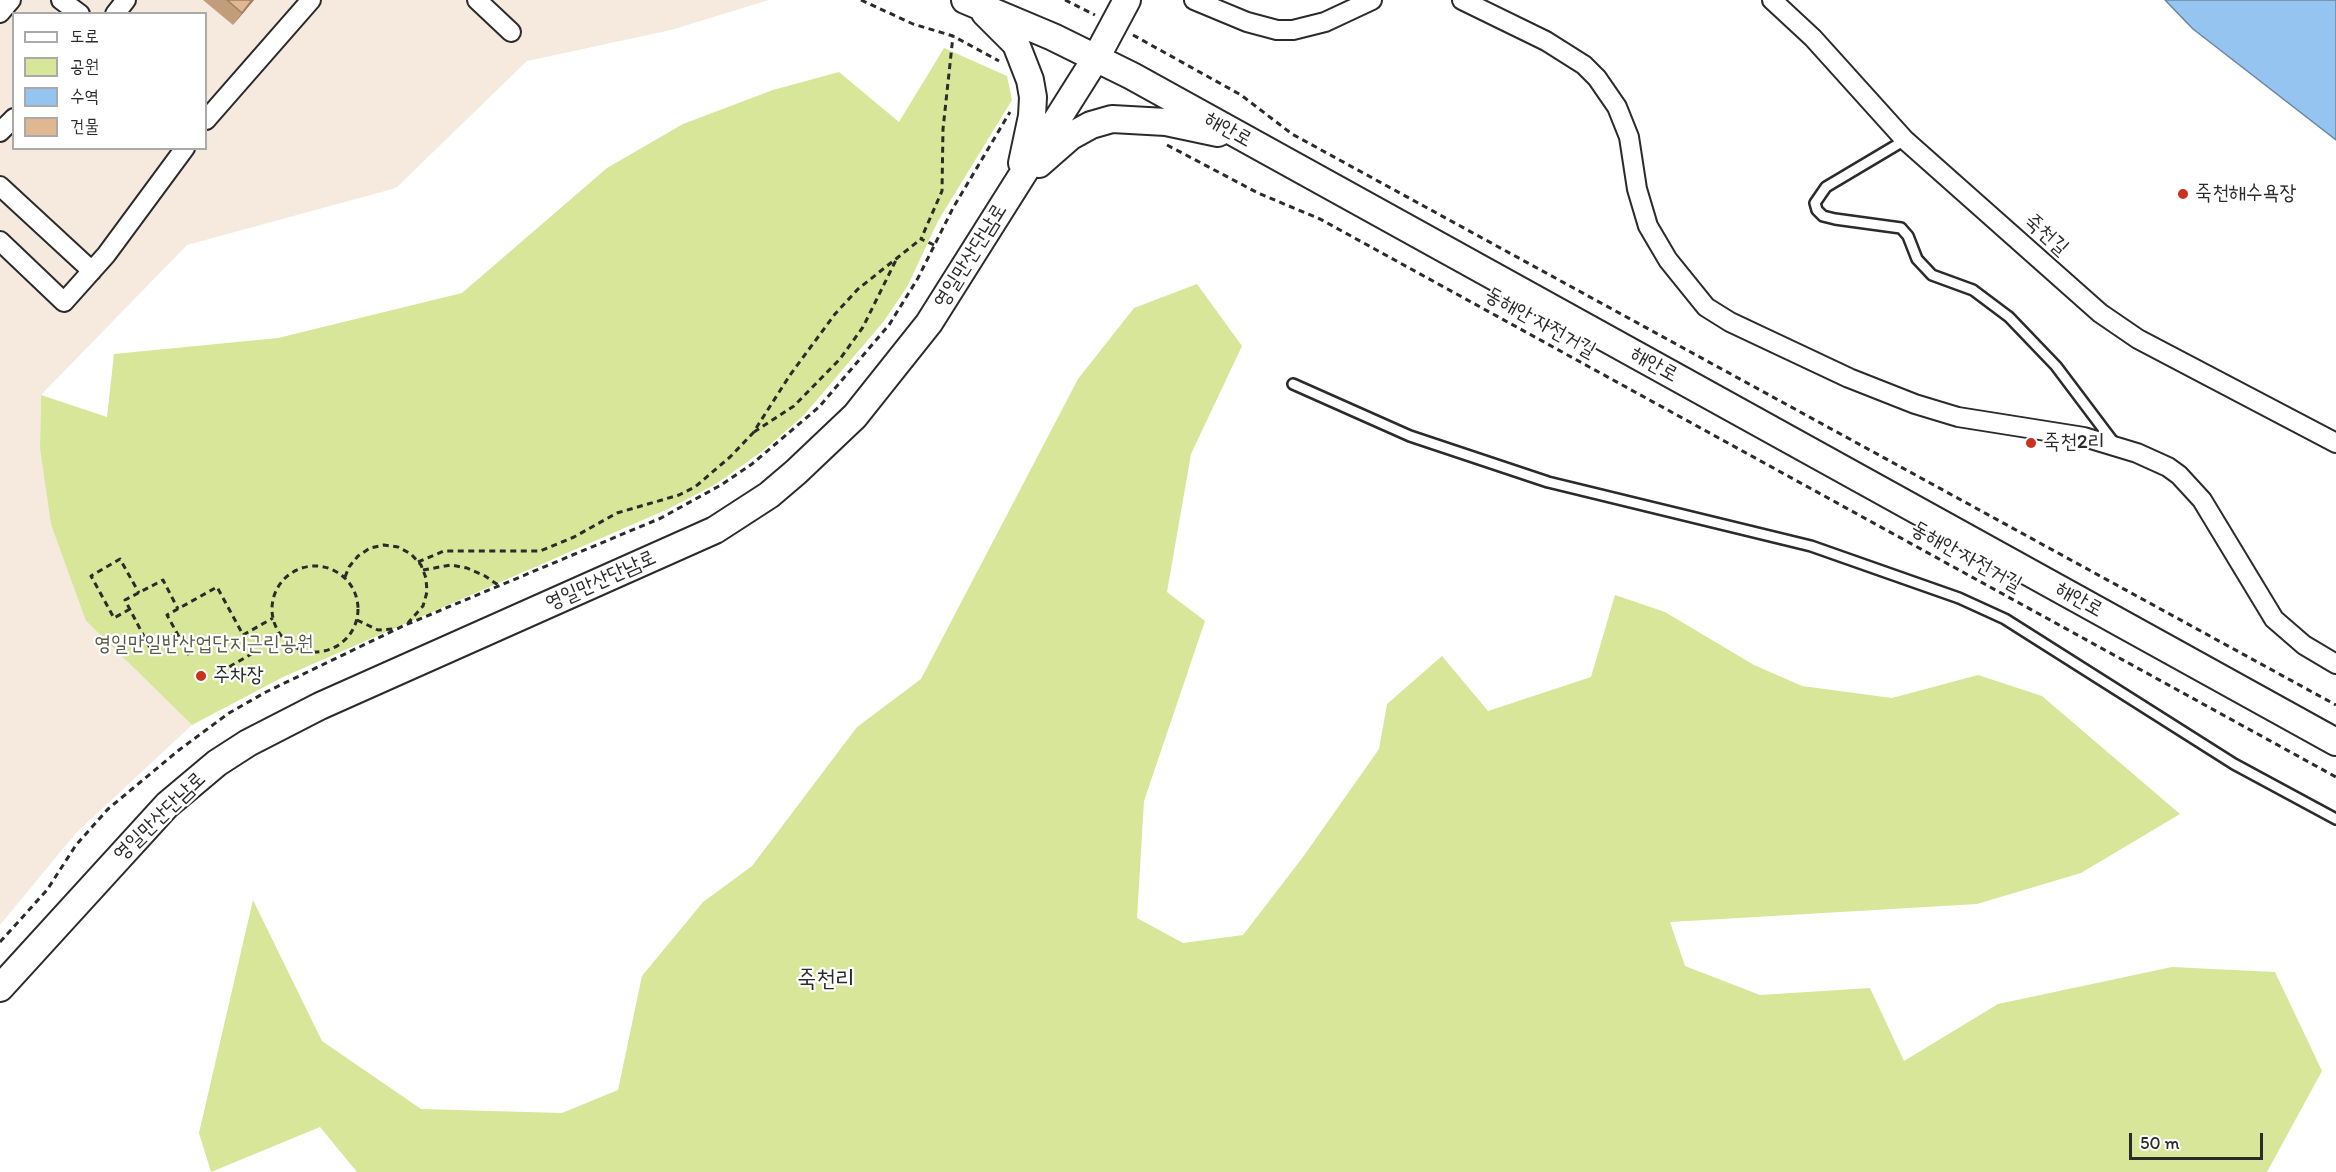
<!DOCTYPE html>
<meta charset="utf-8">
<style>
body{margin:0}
#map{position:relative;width:2336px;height:1172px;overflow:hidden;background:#fff;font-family:Itim,"Poor Story",sans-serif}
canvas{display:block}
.legend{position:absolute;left:12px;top:12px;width:195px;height:138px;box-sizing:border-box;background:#fff;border:2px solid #aaa;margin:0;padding:8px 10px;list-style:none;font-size:18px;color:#2b2b2b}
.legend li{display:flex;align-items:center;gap:12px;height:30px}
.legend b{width:30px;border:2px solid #aaa}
.scale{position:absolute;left:2129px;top:1133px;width:134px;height:27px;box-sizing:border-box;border:3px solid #2b2b2b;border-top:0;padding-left:8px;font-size:18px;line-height:21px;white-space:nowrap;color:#2b2b2b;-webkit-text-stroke:4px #fff;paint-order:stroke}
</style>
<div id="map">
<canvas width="2336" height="1172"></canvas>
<ul class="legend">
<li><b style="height:8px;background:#fff"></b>도로</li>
<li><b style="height:16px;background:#d7e699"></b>공원</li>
<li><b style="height:16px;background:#96c4f1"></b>수역</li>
<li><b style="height:16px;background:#e0b790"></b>건물</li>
</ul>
<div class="scale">50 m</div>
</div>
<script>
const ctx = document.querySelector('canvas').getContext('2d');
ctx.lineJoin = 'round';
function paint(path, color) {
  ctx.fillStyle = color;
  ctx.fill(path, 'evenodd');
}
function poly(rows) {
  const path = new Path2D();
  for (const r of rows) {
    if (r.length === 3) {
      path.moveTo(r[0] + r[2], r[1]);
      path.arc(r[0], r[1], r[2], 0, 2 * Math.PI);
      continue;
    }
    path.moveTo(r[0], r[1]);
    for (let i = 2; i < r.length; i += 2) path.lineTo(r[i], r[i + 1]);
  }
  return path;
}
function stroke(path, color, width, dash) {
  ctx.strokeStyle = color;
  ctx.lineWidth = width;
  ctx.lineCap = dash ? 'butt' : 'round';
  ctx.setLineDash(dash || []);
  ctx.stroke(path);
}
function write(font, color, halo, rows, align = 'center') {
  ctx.font = font + ' Itim,"Poor Story",sans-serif';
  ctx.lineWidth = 4.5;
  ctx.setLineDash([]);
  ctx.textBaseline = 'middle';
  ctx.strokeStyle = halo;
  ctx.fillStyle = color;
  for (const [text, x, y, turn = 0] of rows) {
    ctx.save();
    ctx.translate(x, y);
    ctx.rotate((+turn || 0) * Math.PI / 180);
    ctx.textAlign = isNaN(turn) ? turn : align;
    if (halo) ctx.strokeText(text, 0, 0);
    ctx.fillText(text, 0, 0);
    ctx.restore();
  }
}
paint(poly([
 [0,0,769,0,671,30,527,61,396,188,187,245,41,395,40,448,86,621,192,725,76,833,0,925],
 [14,14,206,14,206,148,14,148]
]), '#f6e9de');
paint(poly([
 [944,48,1007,76,1012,100,938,221,907,287,884,321,804,415,764,450,716,484,668,509,283,677,192,725,86,621,51,524,40,448,41,395,107,417,114,354,278,338,462,293,607,168,683,124,773,90,839,72,899,122],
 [1197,284,1242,346,1191,454,1167,592,1205,621,1144,801,1137,918,1183,943,1243,935,1303,857,1379,749,1387,704,1442,656,1488,711,1591,677,1615,595,1665,612,1754,665,1802,686,1892,698,1978,675,2042,696,2180,814,2081,873,1977,904,1670,922,1685,966,1760,995,1870,988,1904,1061,1998,1004,2172,967,2275,972,2322,1071,2267,1172,357,1172,320,1127,211,1172,199,1133,253,900,322,1041,421,1109,562,1113,618,1090,642,976,703,902,752,866,857,727,921,679,1078,379,1134,308]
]), '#d7e699');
const water = poly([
 [2165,0,2336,0,2336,140,2193,29,2165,0]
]);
paint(water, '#96c4f1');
stroke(water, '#6b87a2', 1.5);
const lane = poly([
 [1905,140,1826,187,1815,203,1817,210,1823,216,1835,219,1901,228,1908,236,1917,259,1932,275,1973,290,2009,317,2056,366,2114,443],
 [1293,384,1410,436,1548,482,1811,546,1959,598,2005,619,2234,764,2336,819]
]);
const street = poly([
 [61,0,80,14],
 [477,0,511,32],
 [1194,0,1247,22,1277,30,1293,30,1325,22,1372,0],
 [1462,0,1546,41,1584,65,1597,78,1617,107,1629,137,1637,189,1648,226,1668,260,1706,307,1730,322,1849,378,1915,404,1958,417,2084,437,2137,453,2168,467,2179,475,2202,500,2274,619,2304,645,2336,664],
 [1772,0,1813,38,1905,140,2100,313,2138,339,2336,443],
 [0,13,11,0],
 [115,14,126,0],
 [206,120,311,0],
 [0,132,14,118],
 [0,186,92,271],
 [0,241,64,302,106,255,185,148]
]);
const secondary = poly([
 [965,0,1053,37,1132,76,2336,742],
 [985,13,1016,44,1030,80,1033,97,1032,116,1022,163],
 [1039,164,1071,136,1091,125,1112,119,1166,122,1218,133],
 [0,988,167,805,217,763,248,743,320,706,715,530,769,495,796,472,855,416,929,323,1096,58,1127,0]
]);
stroke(lane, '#2b2b2b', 14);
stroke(street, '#2b2b2b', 22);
stroke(secondary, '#2b2b2b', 30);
stroke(poly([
 [861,0,913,24,953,36,999,61],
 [1065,0,1095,15],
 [1133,35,1241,95,1292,134,2336,705],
 [1167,145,1258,193,1320,219,2336,777],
 [934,245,921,239,942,191,943,129,953,36],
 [754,432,794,406,840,359,863,327,897,258],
 [418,562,444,551,540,551,574,537,617,513,679,495,695,487,730,457,753,433,790,375,835,314,858,289,921,239],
 [315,609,43],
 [423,570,451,565,467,568,485,576,501,587],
 [345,577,349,567,358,556,370,548,384,545,398,547,411,554,421,565,426,578,427,592,423,606,408,623],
 [130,609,114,618,91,576,120,559,139,593],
 [357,620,378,630,394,629],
 [177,633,150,648,125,600,163,580,178,609],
 [243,635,273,618],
 [189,655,167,615,217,587,253,653,229,667],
 [0,942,47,890,76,845,108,809,179,750,229,713,266,692,403,626,661,518,721,485,752,464,819,407,889,325,918,278,953,208,1010,112]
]), '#2b2b2b', 3, [6, 4.5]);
stroke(lane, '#fff', 9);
stroke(street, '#fff', 18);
stroke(secondary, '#fff', 26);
paint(poly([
 [203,0,254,0,233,25]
]), '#c19d7c');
paint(poly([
 [252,0,254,0,233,25,242,13]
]), '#9d8065');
const building = poly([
 [227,0,252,0,242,13,227,0]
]);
paint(building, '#e0b790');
stroke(building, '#9d8065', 1.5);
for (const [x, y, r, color] of [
 [2183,194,6,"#c8321e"],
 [2031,443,6,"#c8321e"],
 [201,676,6,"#c8321e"]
]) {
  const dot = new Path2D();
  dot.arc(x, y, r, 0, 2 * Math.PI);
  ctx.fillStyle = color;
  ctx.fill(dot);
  stroke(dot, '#fff', 2);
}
write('21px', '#2b2b2b', '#fff', [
 ["해안로",1228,130,29],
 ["죽천길",2046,235,42],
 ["영일만산단남로",971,256,-58],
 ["동해안 자전거길",1540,323,29],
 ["해안로",1654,365,29],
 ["동해안 자전거길",1966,557,29],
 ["영일만산단남로",601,581,-24],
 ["해안로",2079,600,29],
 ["영일만산단남로",160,817,-44]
]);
write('21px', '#2b2b2b', '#fff', [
 ["죽천해수욕장",2195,194],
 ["죽천2리",2043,443],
 ["주차장",213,676]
], 'left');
write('21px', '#565a46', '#fff', [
 ["영일만일반산업단지근린공원",204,645]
]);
write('24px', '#2b2b2b', '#fff', [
 ["죽천리",826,980]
]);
</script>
